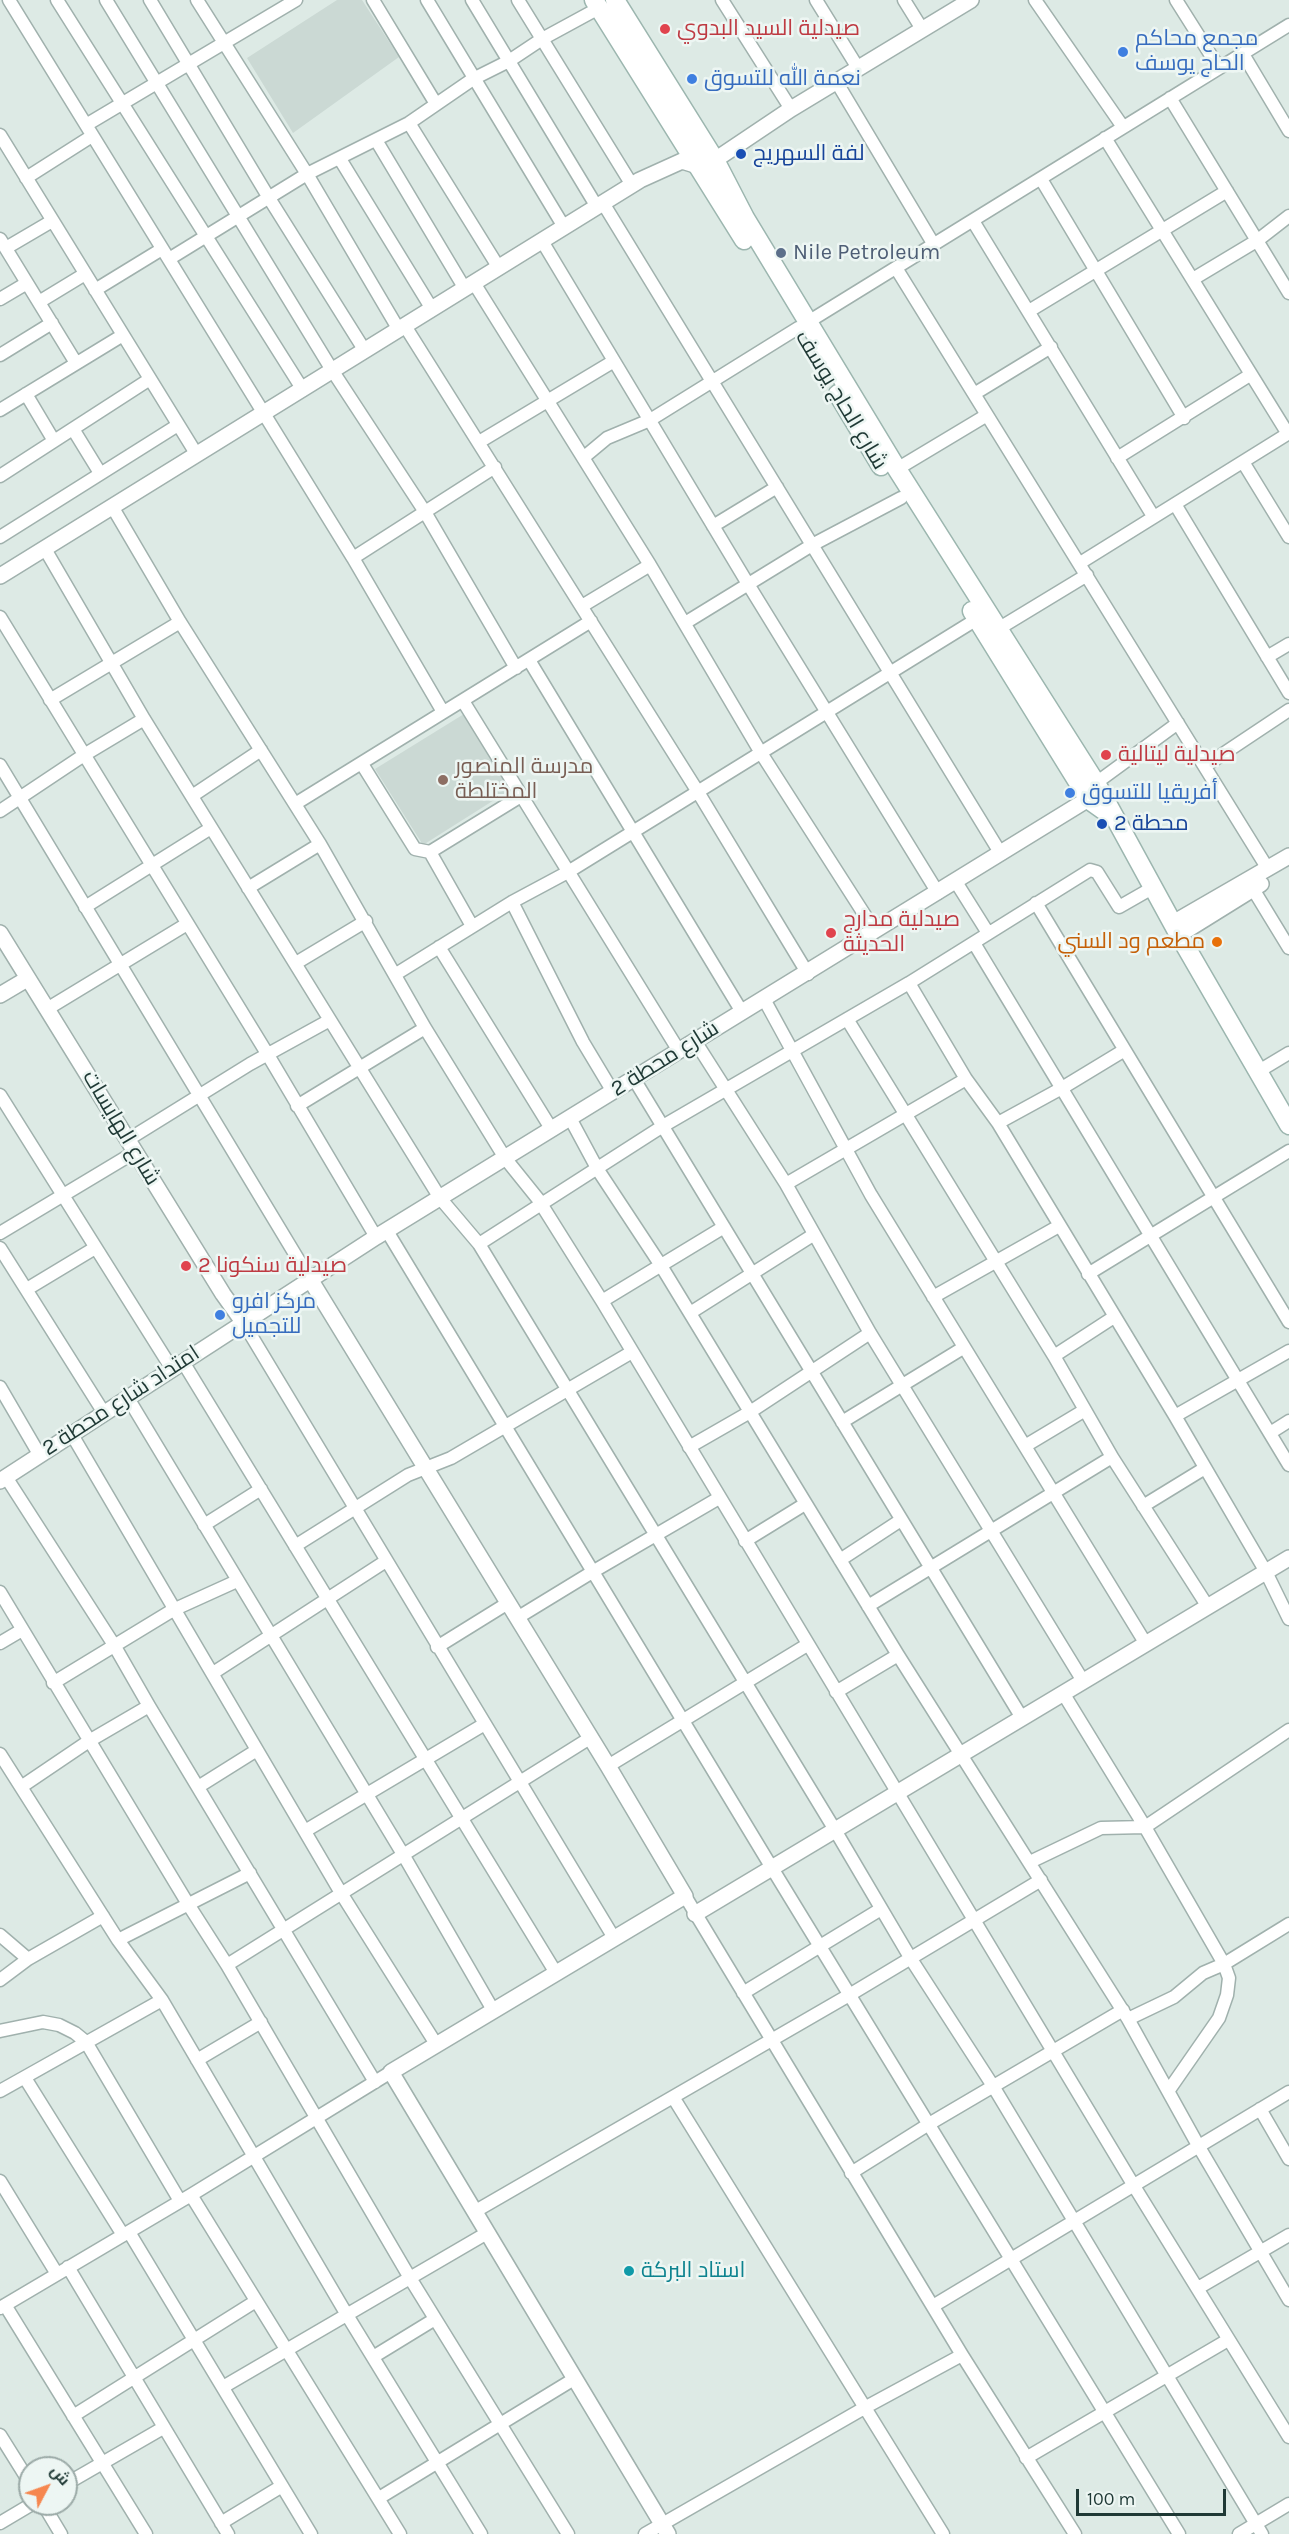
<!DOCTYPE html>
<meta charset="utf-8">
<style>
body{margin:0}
#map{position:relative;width:1289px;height:2534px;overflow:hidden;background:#ddeae5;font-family:Karla,Cairo,sans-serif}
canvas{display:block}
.north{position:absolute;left:18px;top:2456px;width:60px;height:60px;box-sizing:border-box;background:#edf6f3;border:2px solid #9baaa7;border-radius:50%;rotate:49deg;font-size:16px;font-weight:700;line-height:24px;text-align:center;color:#1f3935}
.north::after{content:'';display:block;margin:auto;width:21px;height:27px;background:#f6874f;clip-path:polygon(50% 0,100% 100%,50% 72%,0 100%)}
.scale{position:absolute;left:1076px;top:2489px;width:150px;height:27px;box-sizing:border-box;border:3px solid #1f3935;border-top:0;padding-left:8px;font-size:18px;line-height:21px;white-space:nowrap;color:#1f3935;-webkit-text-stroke:4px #edf6f3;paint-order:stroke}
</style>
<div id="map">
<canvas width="1289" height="2534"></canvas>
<div class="north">ش</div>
<div class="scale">100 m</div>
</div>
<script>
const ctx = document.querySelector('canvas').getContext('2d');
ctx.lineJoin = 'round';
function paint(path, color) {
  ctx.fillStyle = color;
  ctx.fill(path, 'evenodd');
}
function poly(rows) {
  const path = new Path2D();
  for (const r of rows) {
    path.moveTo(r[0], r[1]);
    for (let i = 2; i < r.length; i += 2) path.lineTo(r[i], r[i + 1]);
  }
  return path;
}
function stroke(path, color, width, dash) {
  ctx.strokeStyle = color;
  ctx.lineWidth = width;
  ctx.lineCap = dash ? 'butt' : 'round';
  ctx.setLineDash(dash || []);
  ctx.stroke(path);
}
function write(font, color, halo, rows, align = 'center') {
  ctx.font = font + ' Karla,Cairo,sans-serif';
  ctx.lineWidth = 5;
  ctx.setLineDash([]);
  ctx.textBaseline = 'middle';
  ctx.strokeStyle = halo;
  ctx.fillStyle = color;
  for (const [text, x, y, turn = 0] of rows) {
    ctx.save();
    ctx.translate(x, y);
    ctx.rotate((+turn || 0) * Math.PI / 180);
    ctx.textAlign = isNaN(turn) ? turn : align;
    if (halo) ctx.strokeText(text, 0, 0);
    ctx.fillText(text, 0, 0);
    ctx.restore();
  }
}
paint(poly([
 [337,0,362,0,399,57,293,133,247,58],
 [464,714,510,790,423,845,375,769]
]), '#cbd9d4');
const minor = poly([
 [9,0,353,558,443,712],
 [57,0,303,390],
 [106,0,332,370,425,512,516,668],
 [150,0,269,198,365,351],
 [197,0,307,174,399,330],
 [373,0,436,104],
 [427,0,564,227],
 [472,0,597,207],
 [518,0,632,185],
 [722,0,791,109],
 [816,0,858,68],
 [904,0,922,29],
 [1035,0,1123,127],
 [1176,0,1219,68],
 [1243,54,1289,131],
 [836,81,934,245],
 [1170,98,1289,293],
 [409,123,499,268],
 [86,125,296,0],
 [0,135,197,455],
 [1105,138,1288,434],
 [376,140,465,289],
 [340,159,432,309],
 [26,178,92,136],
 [1041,179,1184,418],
 [603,203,1001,854],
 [973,221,1153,516],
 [0,239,76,363],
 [542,241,748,584,938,893],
 [6,248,52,221],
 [169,259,307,174,409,123,473,79,509,61,542,39,599,8],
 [896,268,1268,869],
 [1193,279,1258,240,1289,216],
 [474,283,650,565,761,753,875,931],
 [95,290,162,249],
 [0,299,27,283],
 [39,302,85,274],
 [1029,311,1227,191],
 [808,322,1289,25],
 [405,326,698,792,808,974],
 [0,355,52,323],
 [26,394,54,441],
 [974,394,1051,347],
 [0,410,123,335],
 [73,429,100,473],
 [479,442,614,361],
 [583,458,607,438,650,420,798,328],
 [1117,458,1250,375],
 [1243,462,1289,537],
 [897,469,987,415],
 [0,476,150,379],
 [1175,504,1289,693],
 [113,508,180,622,320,844,425,1028,505,1158,538,1199,602,1301,1134,2186,1289,2437],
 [713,526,777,487],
 [0,537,178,425],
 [45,549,144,719,440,1198,479,1244,835,1830,911,1959,993,2086,1262,2534],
 [353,558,495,467],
 [1080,563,1289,433],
 [582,606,650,565],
 [0,617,268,1055,376,1237],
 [685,623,812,545,901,498],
 [998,629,1087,575],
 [1267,657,1289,644],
 [529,660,742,1012],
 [50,700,180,622],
 [463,701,679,1051],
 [362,764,415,849,430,852,472,926],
 [0,765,310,1279],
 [1205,766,1289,710],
 [1096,783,1178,723],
 [192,796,261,750],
 [295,804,591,621],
 [0,811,84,755,144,719],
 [430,852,521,796],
 [956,882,988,933],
 [248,888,320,844],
 [1253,889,1289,948],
 [512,902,583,1042,613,1092],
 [1036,903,1289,1322],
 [85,907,211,828],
 [974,943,1289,1465],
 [439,947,552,1130],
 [296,963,366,921],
 [396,974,512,902,568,872,977,619],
 [909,983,966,1079,998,1123,1175,1416,1266,1572,1289,1619],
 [764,999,871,1195,1146,1644],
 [47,1009,187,924],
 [847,1019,1054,1356,1112,1457,1208,1607],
 [695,1041,786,1184,870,1333,1083,1681],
 [1259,1071,1289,1053],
 [634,1079,1022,1718],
 [0,1095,172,1369],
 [297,1106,425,1028],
 [570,1118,598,1170,660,1264,898,1655,1128,2019,1199,2147,1289,2300],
 [998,1123,1062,1088,1123,1051],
 [129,1139,250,1064,330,1020],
 [786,1184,966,1079],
 [387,1231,772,1868,1179,2534],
 [0,1233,135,1152],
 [479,1244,663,1126,909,983,1090,870,1097,872,1119,907,1154,887],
 [0,1248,104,1413],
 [1088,1274,1289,1151],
 [27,1289,95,1248],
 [933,1297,1059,1226],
 [602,1301,724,1227],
 [690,1313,813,1235],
 [243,1322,614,1938],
 [1054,1356,1114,1317],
 [183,1362,556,1973],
 [0,1387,39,1454],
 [128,1398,404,1856,493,2010],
 [1175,1416,1289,1351],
 [842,1422,963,1348],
 [71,1433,341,1893,436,2044],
 [1270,1433,1289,1421],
 [1025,1446,1085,1410],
 [689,1447,750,1412,870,1333],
 [6,1477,114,1645,149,1706,375,2082],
 [1143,1506,1205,1468],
 [204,1525,261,1489],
 [745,1541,805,1504],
 [295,1546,408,1475,451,1458,632,1352],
 [840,1560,901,1520],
 [0,1592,188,1904,227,1965,410,2278,568,2534],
 [868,1606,1112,1457],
 [517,1618,594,1571,719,1498],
 [0,1643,22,1630],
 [437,1647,508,1603],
 [213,1673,386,1561],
 [53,1683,173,1610,237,1581],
 [836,1692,898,1655],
 [1063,1693,1145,1827,1224,1964,1229,1978,1227,1995,1219,2018,1169,2090],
 [0,1754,118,1940,162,2000,347,2315,481,2534],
 [608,1766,807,1645],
 [21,1787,89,1741,149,1706],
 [198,1787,257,1750],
 [305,1831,483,1725],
 [1030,1862,1101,1828,1145,1827,1289,1730],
 [685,1896,962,2355,1075,2534],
 [0,1935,28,1959],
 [118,1940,250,1873],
 [227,1965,590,1738],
 [0,1980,28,1959,103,1916],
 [743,1993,881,1909],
 [1128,2019,1174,1997,1203,1973,1224,1964,1289,1924],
 [0,2031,43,2022,59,2025,75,2033,86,2042,180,2201],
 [197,2060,261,2022],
 [25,2078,123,2235],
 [0,2091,162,2000],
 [673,2097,943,2534],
 [1260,2109,1289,2159],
 [851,2173,929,2124,1123,2010],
 [0,2181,57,2274],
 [191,2195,400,2534],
 [474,2212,851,1994,1041,1880],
 [129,2232,311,2534],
 [68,2267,228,2534],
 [1198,2288,1289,2235],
 [5,2305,146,2534],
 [933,2306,1289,2092],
 [0,2308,191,2195,391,2072],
 [373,2357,435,2319],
 [223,2387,487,2233],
 [73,2416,256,2301],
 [0,2435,30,2483],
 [1026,2458,1228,2340],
 [66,2484,163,2428],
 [379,2498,574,2379],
 [43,2504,61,2534],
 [0,2523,32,2504],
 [221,2523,282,2486],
 [645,2534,866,2407,962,2355],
 [1239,2534,1289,2504]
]);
const tertiary = poly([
 [0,576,640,180,682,161,698,166,715,160,791,109,971,0],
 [1173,923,1289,856],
 [0,933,223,1294,243,1322],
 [1179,935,1261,884],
 [0,995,27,979],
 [310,1279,608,1766,685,1896,391,2072,668,2534],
 [0,1481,376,1237,1098,793],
 [695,1914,1289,1558]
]);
const secondary = poly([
 [594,0,744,240],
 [615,0,715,160,745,218,897,469,1096,783,1179,935,1289,1125],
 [838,394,881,466],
 [972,611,1089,800,1113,817]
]);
stroke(minor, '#a0b1ad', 15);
stroke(tertiary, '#a0b1ad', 18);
stroke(secondary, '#9cb6af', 21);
stroke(minor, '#fff', 12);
stroke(tertiary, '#fff', 15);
stroke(secondary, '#fff', 18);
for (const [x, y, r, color] of [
 [665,29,6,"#e0444e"],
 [1123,52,6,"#3f7fe0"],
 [692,79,6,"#3f7fe0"],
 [741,154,6,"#1a4fb4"],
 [781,253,6,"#5c6f8a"],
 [1106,755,6,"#e0444e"],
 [443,780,6,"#8d6e63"],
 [1070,793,6,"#3f7fe0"],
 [1102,824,6,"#1a4fb4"],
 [831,933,6,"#e0444e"],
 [1217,942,6,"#e8710a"],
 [186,1266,6,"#e0444e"],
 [220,1315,6,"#3f7fe0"],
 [629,2271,6,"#0f9aa8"]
]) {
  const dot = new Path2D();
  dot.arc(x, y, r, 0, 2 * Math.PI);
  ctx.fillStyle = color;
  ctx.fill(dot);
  stroke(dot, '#edf6f3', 2);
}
write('22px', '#be3a42', '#edf6f3', [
 ["صيدلية السيد البدوي",677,29],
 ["صيدلية ليتالية",1118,755],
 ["صيدلية مدارج",843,920],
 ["الحديثة",843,945],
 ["صيدلية سنكونا 2",198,1266]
], 'left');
write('22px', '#366cbe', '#edf6f3', [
 ["مجمع محاكم",1135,39],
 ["الحاج يوسف",1135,64],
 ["نعمة الله للتسوق",704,79],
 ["أفريقيا للتسوق",1082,793],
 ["مركز افرو",232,1302],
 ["للتجميل",232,1327]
], 'left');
write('22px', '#164399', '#edf6f3', [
 ["لفة السهريج",753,154],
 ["محطة 2",1114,824]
], 'left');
write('22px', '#4e5e75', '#edf6f3', [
 ["Nile Petroleum",793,253]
], 'left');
write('22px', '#1f3935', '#edf6f3', [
 ["شارع الحاج يوسف",841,400,59],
 ["شارع محطة 2",665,1059,-32],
 ["شارع الهايسات",121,1128,59],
 ["امتداد شارع محطة 2",121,1401,-33]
]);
write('22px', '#785e54', '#edf6f3', [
 ["مدرسة المنصور",455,767],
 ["المختلطة",455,792]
], 'left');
write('22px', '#c56008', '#edf6f3', [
 ["مطعم ود السني",1205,942]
], 'right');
write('22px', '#0d838f', '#edf6f3', [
 ["استاد البركة",641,2271]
], 'left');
</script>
